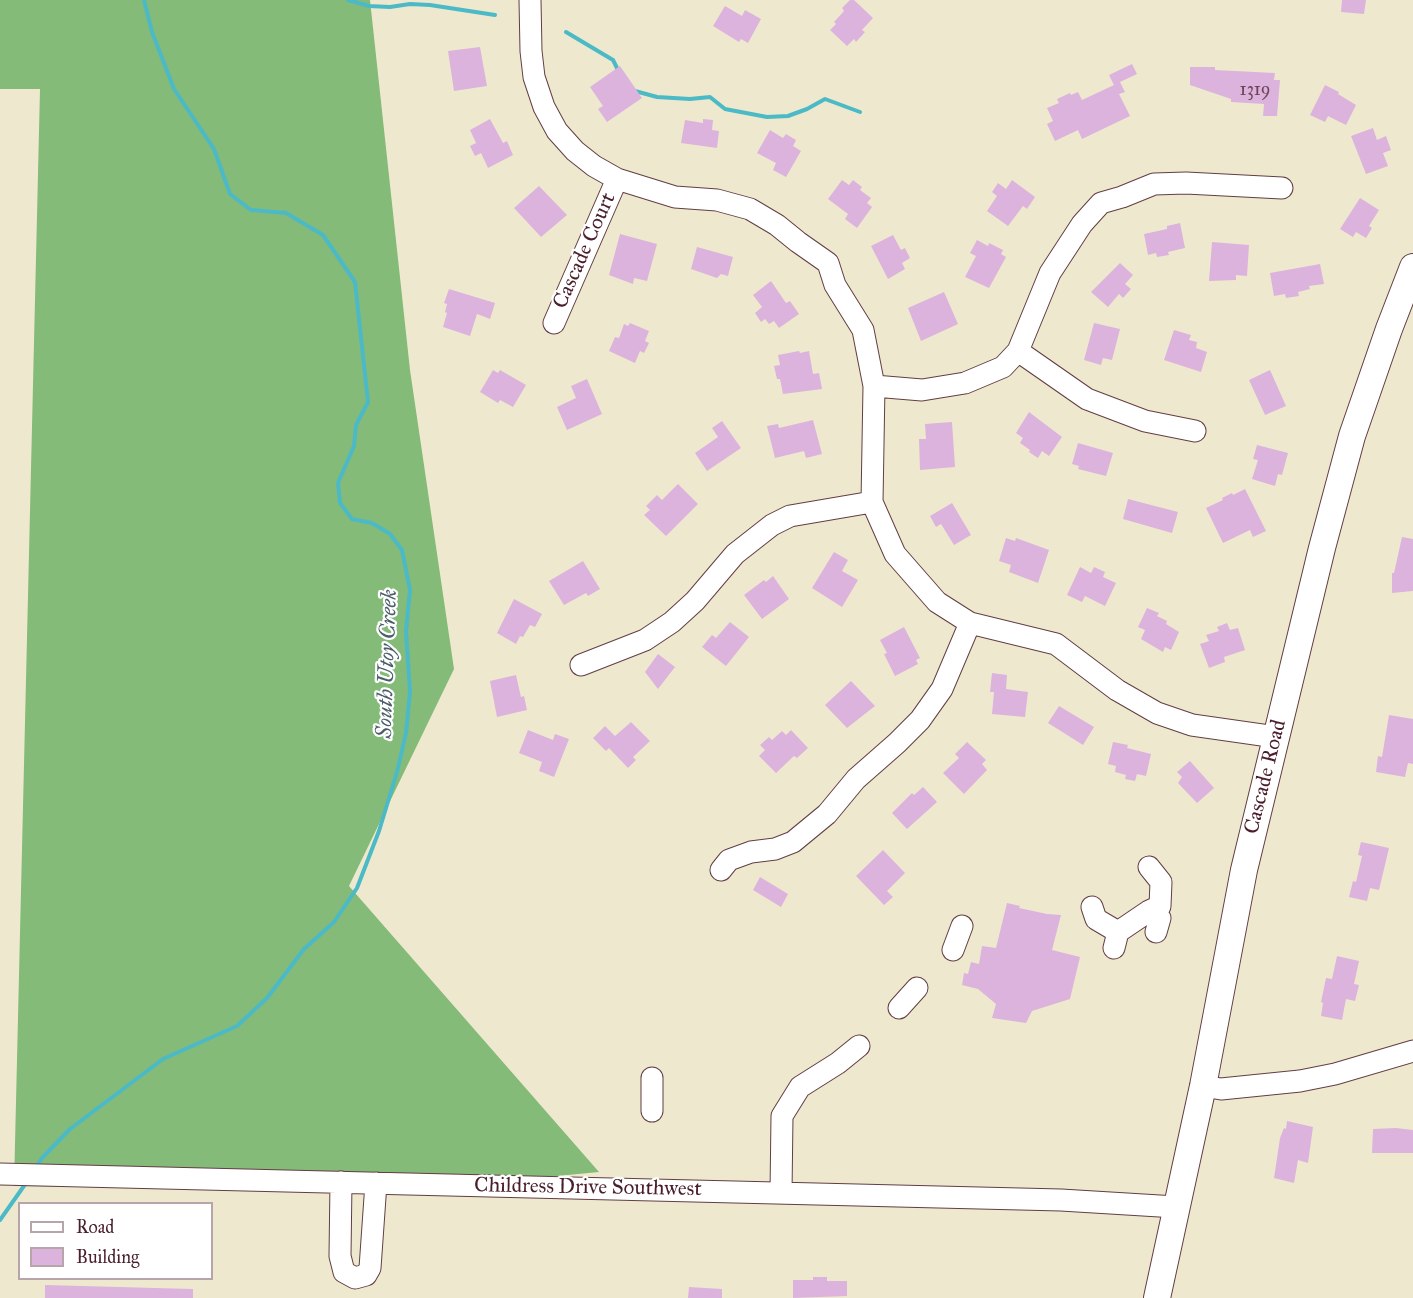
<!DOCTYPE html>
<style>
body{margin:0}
#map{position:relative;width:1413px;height:1298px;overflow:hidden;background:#eee9ce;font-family:"IM FELL Great Primer",serif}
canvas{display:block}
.legend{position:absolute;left:18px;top:1202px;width:195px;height:78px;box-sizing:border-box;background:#fff;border:2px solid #b7a5aa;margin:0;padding:8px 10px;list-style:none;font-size:18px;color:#4a1f2b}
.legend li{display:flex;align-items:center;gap:12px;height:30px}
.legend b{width:30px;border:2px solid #b7a5aa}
</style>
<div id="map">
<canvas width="1413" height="1298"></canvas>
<ul class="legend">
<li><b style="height:8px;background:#fff"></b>Road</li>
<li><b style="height:16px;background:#dcb3dd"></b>Building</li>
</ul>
</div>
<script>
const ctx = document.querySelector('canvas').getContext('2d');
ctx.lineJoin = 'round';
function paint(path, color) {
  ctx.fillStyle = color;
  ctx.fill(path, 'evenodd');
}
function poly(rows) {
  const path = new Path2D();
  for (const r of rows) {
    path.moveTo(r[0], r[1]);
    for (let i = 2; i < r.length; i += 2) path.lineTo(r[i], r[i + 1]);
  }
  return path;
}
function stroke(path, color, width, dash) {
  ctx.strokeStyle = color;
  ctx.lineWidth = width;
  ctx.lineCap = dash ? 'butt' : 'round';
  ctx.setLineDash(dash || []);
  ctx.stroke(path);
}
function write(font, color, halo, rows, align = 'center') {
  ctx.font = font + ' "IM FELL Great Primer",serif';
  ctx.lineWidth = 4.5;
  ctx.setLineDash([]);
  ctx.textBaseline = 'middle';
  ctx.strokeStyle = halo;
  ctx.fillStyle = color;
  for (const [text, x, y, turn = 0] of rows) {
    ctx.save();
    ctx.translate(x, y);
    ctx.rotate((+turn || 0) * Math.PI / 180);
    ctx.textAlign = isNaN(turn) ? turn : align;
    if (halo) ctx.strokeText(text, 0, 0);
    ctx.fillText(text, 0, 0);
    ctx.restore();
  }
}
paint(poly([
 [0,0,370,0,410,370,454,669,349,886,599,1172,402,1191,14,1186,40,89,0,89]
]), '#84bb78');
stroke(poly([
 [348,0,369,6,390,7,410,4,430,5,495,15],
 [566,32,613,60,619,72],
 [635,91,657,97,690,99,710,97,725,109,767,117,788,116,807,109,825,99,860,112],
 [35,1169,42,1158,70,1129,163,1059,237,1026,267,998,304,949,334,922,357,888,379,831,397,772,406,733,410,692,406,631,410,590,402,550,390,534,372,523,352,519,340,503,338,483,354,446,356,425,368,402,355,282,323,235,286,213,251,210,230,194,214,149,174,89,152,32,144,0],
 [0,1220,26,1183]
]), '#4cb9c7', 4);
paint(poly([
 [850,0,854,0,873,18,862,30,865,32,856,42,854,39,847,46,830,30,836,24,834,22,844,11,842,8],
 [1342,0,1366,0,1364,14,1341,12],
 [725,6,742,16,745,10,761,19,748,43,741,39,739,42,713,26],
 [480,47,487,86,454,91,448,51],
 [1132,64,1137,74,1120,82,1125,92,1119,94,1130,116,1082,139,1078,130,1055,141,1047,124,1053,121,1047,108,1059,103,1057,99,1070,93,1071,95,1078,92,1082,100,1114,85,1109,75],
 [620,66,642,98,607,122,598,109,603,106,590,87],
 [1190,67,1215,67,1215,70,1275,73,1274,80,1280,80,1277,116,1263,116,1264,104,1231,102,1231,99,1190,85],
 [1325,85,1339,92,1338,94,1356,105,1346,125,1328,116,1325,122,1310,115],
 [490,119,503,143,507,141,513,155,488,168,481,153,475,156,470,146,476,143,470,130],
 [703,119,713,120,712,130,719,131,717,148,681,143,685,120,703,123],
 [1373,128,1377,140,1386,136,1391,150,1383,153,1388,166,1366,174,1351,136],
 [770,130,783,138,786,134,796,140,793,146,801,151,786,177,773,170,776,163,757,153],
 [842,180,849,185,853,180,862,187,860,190,871,198,867,203,872,207,857,228,845,219,848,214,828,199],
 [1012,180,1035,197,1027,209,1023,206,1008,226,987,211,997,196,992,192,998,183,1006,189],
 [539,186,567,215,541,237,514,208],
 [1360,198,1379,210,1369,226,1372,228,1366,238,1356,232,1353,237,1340,229],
 [1180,223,1185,248,1168,252,1169,255,1157,257,1156,253,1148,255,1144,234,1167,229,1167,226],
 [620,234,657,244,647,281,634,278,633,284,609,275],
 [893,235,901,250,905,248,910,258,902,263,905,269,888,279,871,246],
 [977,240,988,246,989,243,1003,250,1001,254,1006,257,989,288,965,277,976,256,970,253],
 [1212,242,1249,245,1247,276,1236,275,1236,280,1209,281],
 [697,247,733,257,728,276,721,274,717,278,691,269],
 [1120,263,1133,275,1125,284,1131,289,1123,298,1119,294,1108,307,1091,292],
 [1320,264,1324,284,1309,286,1310,289,1298,292,1299,296,1286,298,1285,294,1274,296,1270,273],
 [771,281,786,303,790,301,799,314,779,328,774,321,769,324,765,319,761,322,755,313,762,307,753,295],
 [449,289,495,303,490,319,477,314,470,336,443,327,447,313,445,312,447,304,444,303],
 [944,292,958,324,921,341,908,308],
 [630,323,649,331,645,341,649,343,644,353,640,351,635,363,609,351,615,337,619,338,624,324,628,326],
 [1094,323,1120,329,1112,360,1103,358,1101,365,1084,360],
 [1174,330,1191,335,1189,340,1197,342,1196,348,1207,352,1201,372,1164,360],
 [799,351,800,353,809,351,813,374,819,373,822,389,783,394,780,379,777,379,774,366,780,365,778,355],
 [493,370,498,373,500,370,526,385,513,407,500,400,498,403,480,392],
 [1270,370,1286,406,1265,415,1249,380],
 [587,379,602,414,567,430,557,407,576,398,571,386],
 [1029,412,1062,437,1049,456,1042,451,1038,458,1029,452,1030,450,1020,443,1023,438,1016,433],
 [813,420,822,454,806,458,804,451,775,458,767,426,778,424,779,428],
 [722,421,741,448,707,471,695,453,718,437,712,428],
 [952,422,955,467,920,470,919,439,926,439,925,424],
 [1078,443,1113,453,1106,476,1078,469,1079,466,1072,464],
 [1257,445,1288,453,1282,475,1278,474,1275,486,1252,479,1258,460,1253,459],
 [678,484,698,504,666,536,644,515,650,510,646,506,657,495,662,500],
 [1245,489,1266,531,1253,537,1250,530,1223,543,1206,508,1223,500,1222,498,1232,493,1233,495],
 [1128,499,1178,512,1172,533,1123,519],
 [952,503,971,535,954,545,941,524,936,527,930,516],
 [1402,537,1413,539,1413,591,1392,593,1392,573,1394,573],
 [1006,538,1015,541,1016,538,1049,550,1038,583,1009,572,1011,565,999,561],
 [834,552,848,560,842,571,858,580,842,607,812,588],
 [583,561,600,589,588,596,586,593,564,605,549,581],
 [1080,567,1091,573,1094,567,1105,572,1103,577,1116,583,1105,606,1085,596,1082,602,1067,595],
 [773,576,789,599,762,619,744,595,764,580,766,582],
 [514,599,542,614,535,627,530,625,523,637,520,636,516,644,497,633],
 [1147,608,1159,613,1157,616,1167,621,1166,624,1179,632,1171,650,1165,647,1163,652,1141,639,1145,630,1138,627],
 [730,622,749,637,726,666,702,647,712,635,716,638],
 [1227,623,1230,630,1238,628,1245,650,1224,657,1225,662,1209,668,1200,644,1209,641,1206,635,1219,631,1217,627],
 [904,627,920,658,916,660,918,664,895,676,884,654,887,653,880,640],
 [658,654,675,667,658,689,645,672],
 [992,673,1007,675,1006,689,1028,692,1025,717,992,714,994,692,990,692],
 [516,675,521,697,524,696,527,710,497,717,490,681],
 [851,681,875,706,847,728,825,705],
 [1059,706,1094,727,1083,745,1048,723],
 [1389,715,1413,719,1413,764,1408,763,1405,777,1376,772,1378,756,1382,757],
 [631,722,650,741,633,757,636,760,628,768,609,748,606,751,593,738,605,726,615,736],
 [528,730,553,740,555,734,569,739,554,777,539,771,542,762,519,753],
 [791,730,808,748,797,758,794,756,776,773,759,756,765,750,760,745,769,737,772,740,782,731,786,735],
 [967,742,986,760,982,764,987,770,964,794,943,773,959,758,955,754],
 [1113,742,1128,745,1127,748,1151,754,1146,776,1137,774,1135,781,1125,779,1126,775,1115,772,1116,766,1108,764],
 [1190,761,1214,788,1197,803,1178,783,1182,777,1177,772],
 [923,787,937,802,907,829,892,813,912,793,914,795],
 [1361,842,1389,848,1379,890,1370,888,1367,901,1349,897,1353,881,1356,882,1362,856,1358,855],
 [883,850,905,873,887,891,893,897,884,905,856,876],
 [760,877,788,894,781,907,753,890],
 [1007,903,1020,906,1019,908,1047,914,1061,915,1052,950,1080,957,1070,999,1032,1011,1026,1023,992,1018,996,1004,978,989,962,985,964,973,968,974,971,962,979,964,982,946,996,948],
 [1337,956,1359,961,1354,984,1359,985,1355,1001,1346,999,1342,1020,1321,1016,1323,1003,1321,1002,1326,978,1332,979],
 [1287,1121,1313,1127,1308,1163,1298,1160,1294,1183,1274,1178,1280,1138,1284,1128,1286,1129],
 [1396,1128,1413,1130,1413,1153,1372,1153,1373,1129],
 [813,1277,827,1277,827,1281,847,1281,847,1296,793,1298,793,1280,813,1280],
 [45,1285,193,1289,193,1298,45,1298],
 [689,1287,722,1289,722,1298,688,1298]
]), '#dcb3dd');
const minor = poly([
 [530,0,531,51,534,77,544,107,557,131,575,151,594,166,617,179,675,197,717,200,750,209,777,225,798,242,828,263,835,285,863,330,874,386,872,502,895,554,937,602,970,623,1056,644,1117,690,1157,713,1192,725,1276,737],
 [554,323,617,179],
 [1018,351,1087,399,1145,421,1195,431],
 [874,386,922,390,965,383,1003,367,1018,351,1050,273,1082,224,1101,203,1122,197,1154,184,1186,183,1282,188],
 [581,665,645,640,672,622,695,601,735,554,772,525,790,516,872,502],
 [721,870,729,860,751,852,775,849,793,842,827,814,856,779,897,743,920,720,942,689,970,623],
 [1092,907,1096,919,1118,932],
 [1149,911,1160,918,1156,932],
 [1114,948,1118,932,1149,911,1160,906,1161,882,1149,867],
 [953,950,962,926],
 [899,1008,917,988],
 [652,1078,652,1111],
 [1203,1086,1221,1089,1300,1081,1335,1074,1413,1051],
 [0,1174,1061,1200,1176,1207],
 [341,1182,340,1256,344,1272,355,1278,366,1275,370,1268,376,1183],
 [781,1193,782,1116,800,1087,838,1063,859,1046]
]);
const major = poly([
 [1157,1298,1203,1086,1244,870,1322,548,1352,436,1389,329,1413,267]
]);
stroke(minor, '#633d43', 23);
stroke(major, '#633d43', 28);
stroke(minor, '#fff', 21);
stroke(major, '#fff', 26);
write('18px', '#6e4458', null, [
 ["1319",1255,91]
]);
write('21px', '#4a1f2b', '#fff', [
 ["Cascade Court",585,251,-66],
 ["Cascade Road",1266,777,-76],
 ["Childress Drive Southwest",588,1188,1]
]);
write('italic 22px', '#4b5d69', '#fff', [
 ["South Utoy Creek",388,664,-88]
]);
</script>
